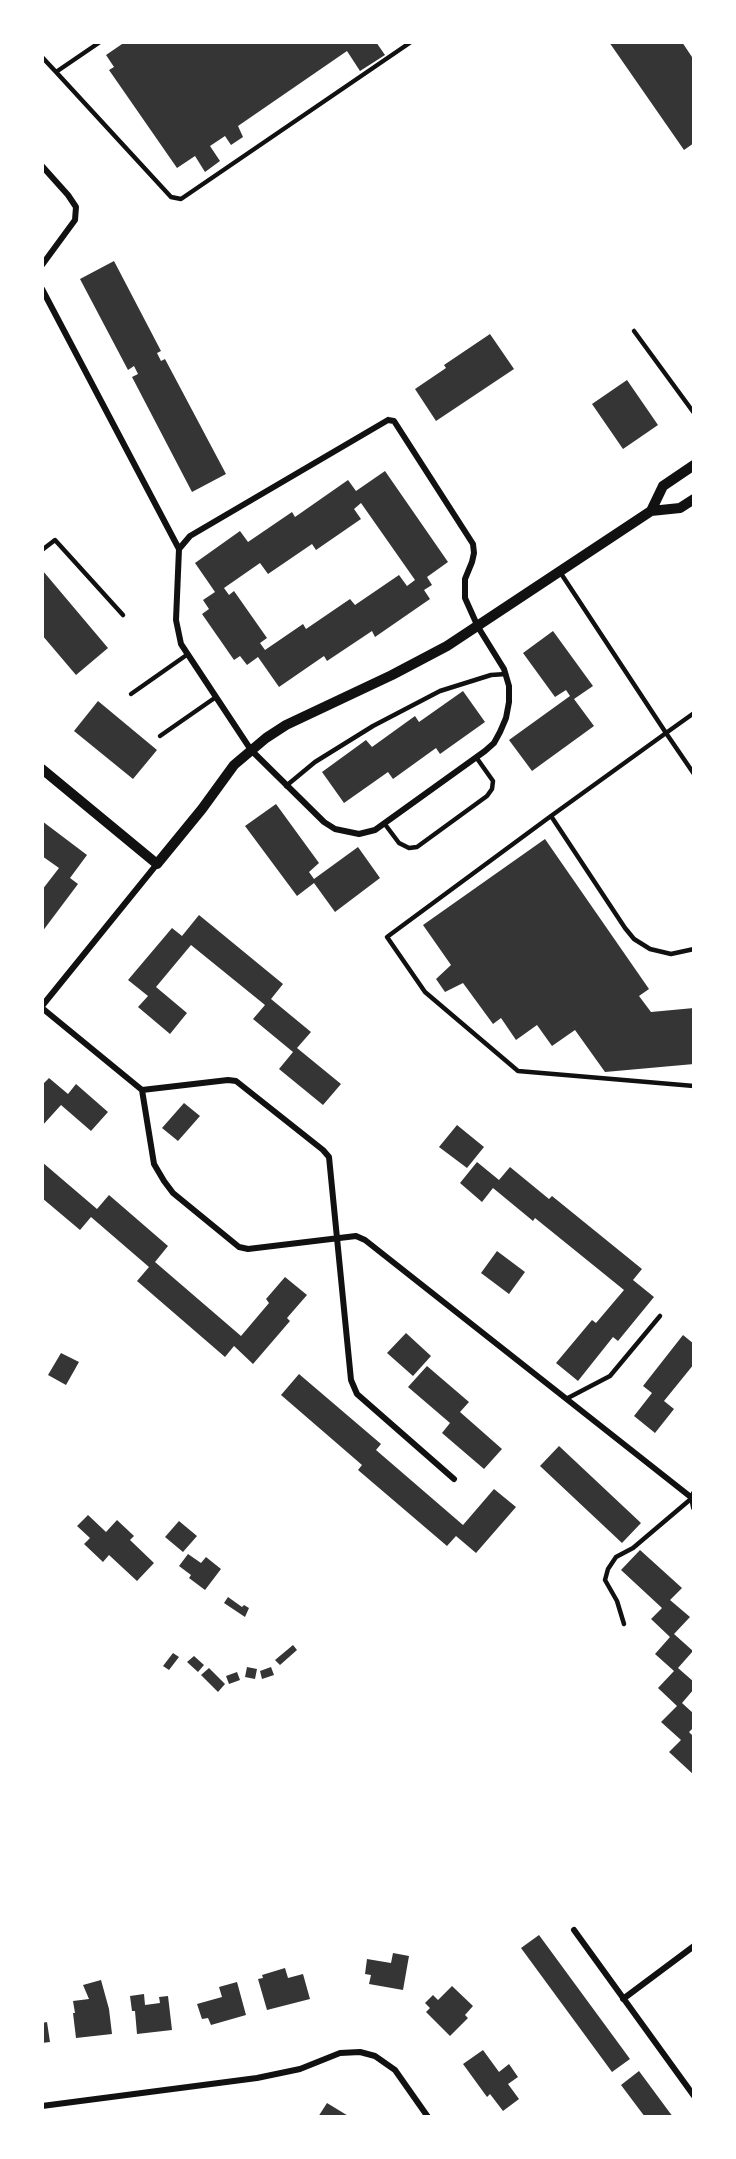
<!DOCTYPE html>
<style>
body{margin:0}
#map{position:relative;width:736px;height:2159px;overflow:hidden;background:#fff;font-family:"DM Sans",sans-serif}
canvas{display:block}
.frame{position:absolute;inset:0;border:44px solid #fff;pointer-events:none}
</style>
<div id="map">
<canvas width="736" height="2159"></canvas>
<div class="frame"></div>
</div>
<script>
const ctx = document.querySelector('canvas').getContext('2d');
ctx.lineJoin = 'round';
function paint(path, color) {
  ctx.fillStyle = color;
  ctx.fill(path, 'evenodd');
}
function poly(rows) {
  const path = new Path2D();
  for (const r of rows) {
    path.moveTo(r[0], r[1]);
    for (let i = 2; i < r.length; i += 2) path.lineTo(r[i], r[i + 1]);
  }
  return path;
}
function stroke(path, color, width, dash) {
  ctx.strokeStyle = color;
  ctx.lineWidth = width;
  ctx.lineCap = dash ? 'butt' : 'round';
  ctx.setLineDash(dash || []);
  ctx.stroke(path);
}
paint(poly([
 [125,42,376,42,385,55,360,71,347,51,238,126,243,137,231,145,225,136,210,146,220,161,205,172,195,156,177,168,109,70,114,67,106,55],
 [609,42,682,42,694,60,694,143,684,150],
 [114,261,161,351,157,353,161,361,165,359,226,474,192,492,132,377,138,374,134,366,128,370,80,279],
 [490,334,514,369,436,421,415,389,446,368,444,365],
 [627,380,658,425,623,449,592,404],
 [385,471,448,562,427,577,432,585,424,590,430,599,375,637,372,631,327,661,324,656,279,687,258,657,247,665,240,656,234,660,202,614,209,609,203,600,215,592,195,563,240,531,248,542,292,512,295,517,348,480,356,491],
 [361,503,415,580,407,586,399,575,355,605,350,599,306,629,303,624,265,650,260,643,267,638,234,591,229,595,224,588,260,563,268,574,312,544,316,550,361,519,354,509],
 [43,571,108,648,76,675,42,635],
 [553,631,593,686,574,699,594,726,532,771,509,740,570,696,566,690,555,697,523,653],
 [463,691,485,722,440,754,436,748,393,779,388,772,344,803,322,772,366,740,372,747,415,716,419,722],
 [98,701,157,750,133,779,74,731],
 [276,804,319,863,309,872,314,879,358,847,380,878,335,912,314,883,297,896,245,826],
 [42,821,87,855,70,878,78,884,42,932,42,890,59,868,42,856],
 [545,839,649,989,639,996,651,1012,694,1008,694,1064,605,1072,575,1030,552,1046,537,1025,516,1040,501,1018,493,1024,463,983,445,992,436,979,451,965,423,925],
 [199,915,283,984,271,999,311,1032,297,1048,341,1084,323,1105,279,1069,293,1052,253,1019,265,1005,191,945,156,987,187,1013,170,1034,138,1007,148,996,128,980,172,928,182,936],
 [49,1078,68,1094,76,1084,108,1112,91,1131,61,1105,42,1126,42,1085],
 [184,1103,200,1116,178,1141,162,1128],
 [457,1125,484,1147,467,1168,439,1147],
 [42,1162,97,1209,109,1195,168,1246,155,1262,241,1336,269,1303,266,1299,285,1277,307,1295,287,1318,290,1321,253,1364,234,1346,225,1357,137,1281,149,1267,91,1217,80,1230,42,1198],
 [477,1162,499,1180,510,1167,549,1199,552,1196,642,1269,633,1280,654,1297,618,1341,613,1337,578,1381,556,1363,592,1320,596,1323,624,1290,535,1218,533,1221,493,1188,482,1202,460,1183],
 [497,1251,525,1272,509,1294,481,1273],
 [406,1333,431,1356,413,1376,387,1353],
 [683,1335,694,1344,694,1364,664,1401,674,1409,655,1433,634,1416,652,1393,643,1386],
 [61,1353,79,1362,66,1385,48,1375],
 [427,1366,469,1402,460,1412,502,1449,484,1469,442,1433,450,1423,408,1387],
 [299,1374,381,1444,376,1450,463,1525,494,1489,516,1507,476,1553,456,1536,447,1546,358,1470,362,1465,281,1395],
 [559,1446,641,1523,622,1543,540,1466],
 [88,1515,106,1532,117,1520,134,1536,130,1540,154,1563,137,1581,109,1555,103,1562,84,1544,90,1538,77,1526],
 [179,1521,197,1536,183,1552,165,1537],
 [640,1550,682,1588,670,1600,690,1617,674,1634,693,1651,678,1668,694,1682,694,1689,682,1703,694,1714,694,1727,689,1732,694,1737,694,1775,669,1752,681,1740,661,1722,677,1706,658,1688,674,1671,655,1654,670,1637,651,1619,662,1608,621,1570],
 [188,1554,201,1563,206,1557,221,1569,205,1590,189,1578,191,1575,179,1566],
 [228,1597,242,1607,244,1605,249,1608,245,1617,224,1603],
 [293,1645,297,1650,280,1665,275,1660],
 [173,1653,179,1657,169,1670,163,1666],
 [194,1656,204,1665,198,1672,187,1662],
 [247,1667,257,1669,255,1679,245,1677],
 [271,1667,274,1675,262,1679,260,1671],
 [209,1668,225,1684,218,1692,201,1675],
 [237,1672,240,1680,229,1684,226,1676],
 [539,1935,630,2059,612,2072,521,1948],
 [393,1953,409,1956,403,1990,369,1984,371,1975,365,1974,367,1959,391,1963],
 [285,1968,288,1978,303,1974,310,1999,267,2010,258,1979,263,1978,262,1975],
 [101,1980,109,2009,112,2034,76,2038,73,2013,75,2013,73,2001,89,1999,83,1985],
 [237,1982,246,2015,211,2025,208,2018,202,2019,197,2004,222,1997,219,1987],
 [452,1986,473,2006,465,2015,468,2018,450,2036,426,2012,430,2008,425,2003,433,1995,438,2000],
 [144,1994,145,2005,160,2003,159,1997,168,1996,172,2030,137,2034,135,2011,132,2011,130,1996],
 [47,2022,50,2042,42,2043,42,2023],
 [483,2050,499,2072,509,2064,518,2077,508,2084,519,2099,503,2111,490,2094,487,2097,463,2064],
 [639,2071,673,2117,645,2117,621,2085],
 [327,2103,350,2117,318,2117]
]), '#353535');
stroke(poly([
 [42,57,56,72,100,42],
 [56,72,171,197,181,199,411,42],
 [634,331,694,413],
 [42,550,55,540,123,615],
 [560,572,666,733,551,816,625,928,634,939,650,949,671,954,694,949],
 [131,694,188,654],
 [694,713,666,733,694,774],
 [160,736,216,697],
 [286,786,315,762,373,726,440,691,491,675,506,674],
 [551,816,387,937,425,992,518,1071,694,1086],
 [384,823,399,843,409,848,417,847,487,796,492,789,493,781,476,757],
 [566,1399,610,1376,660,1316],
 [624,1624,617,1601,605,1580,608,1569,616,1557,633,1548,692,1498]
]), '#111', 4.5);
stroke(poly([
 [42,166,68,195,76,207,75,220,42,265],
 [42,289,179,549],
 [388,420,394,421,473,544,474,553,472,562,465,579,465,598,478,627,504,669,509,686,509,702,506,718,500,732,494,743,485,751,375,830,359,834,335,829,324,822,251,750,181,644,176,620,179,549,190,536,388,420],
 [42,1006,157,864],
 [42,1008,142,1090,154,1164,164,1181,173,1193,239,1247,248,1249,356,1236,365,1240,692,1498],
 [142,1090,228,1080,236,1081,323,1150,329,1157,351,1380,357,1394,454,1479],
 [694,1493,692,1498,694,1508],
 [574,1930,694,2096],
 [623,1999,694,1946],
 [42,2106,257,2078,300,2069,340,2053,360,2052,375,2056,395,2070,428,2117]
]), '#111', 6);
stroke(poly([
 [651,511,663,486,694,465],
 [42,769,157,864,202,809,234,765,266,738,286,725,392,675,447,646,651,511,680,508,694,499]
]), '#111', 10);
</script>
